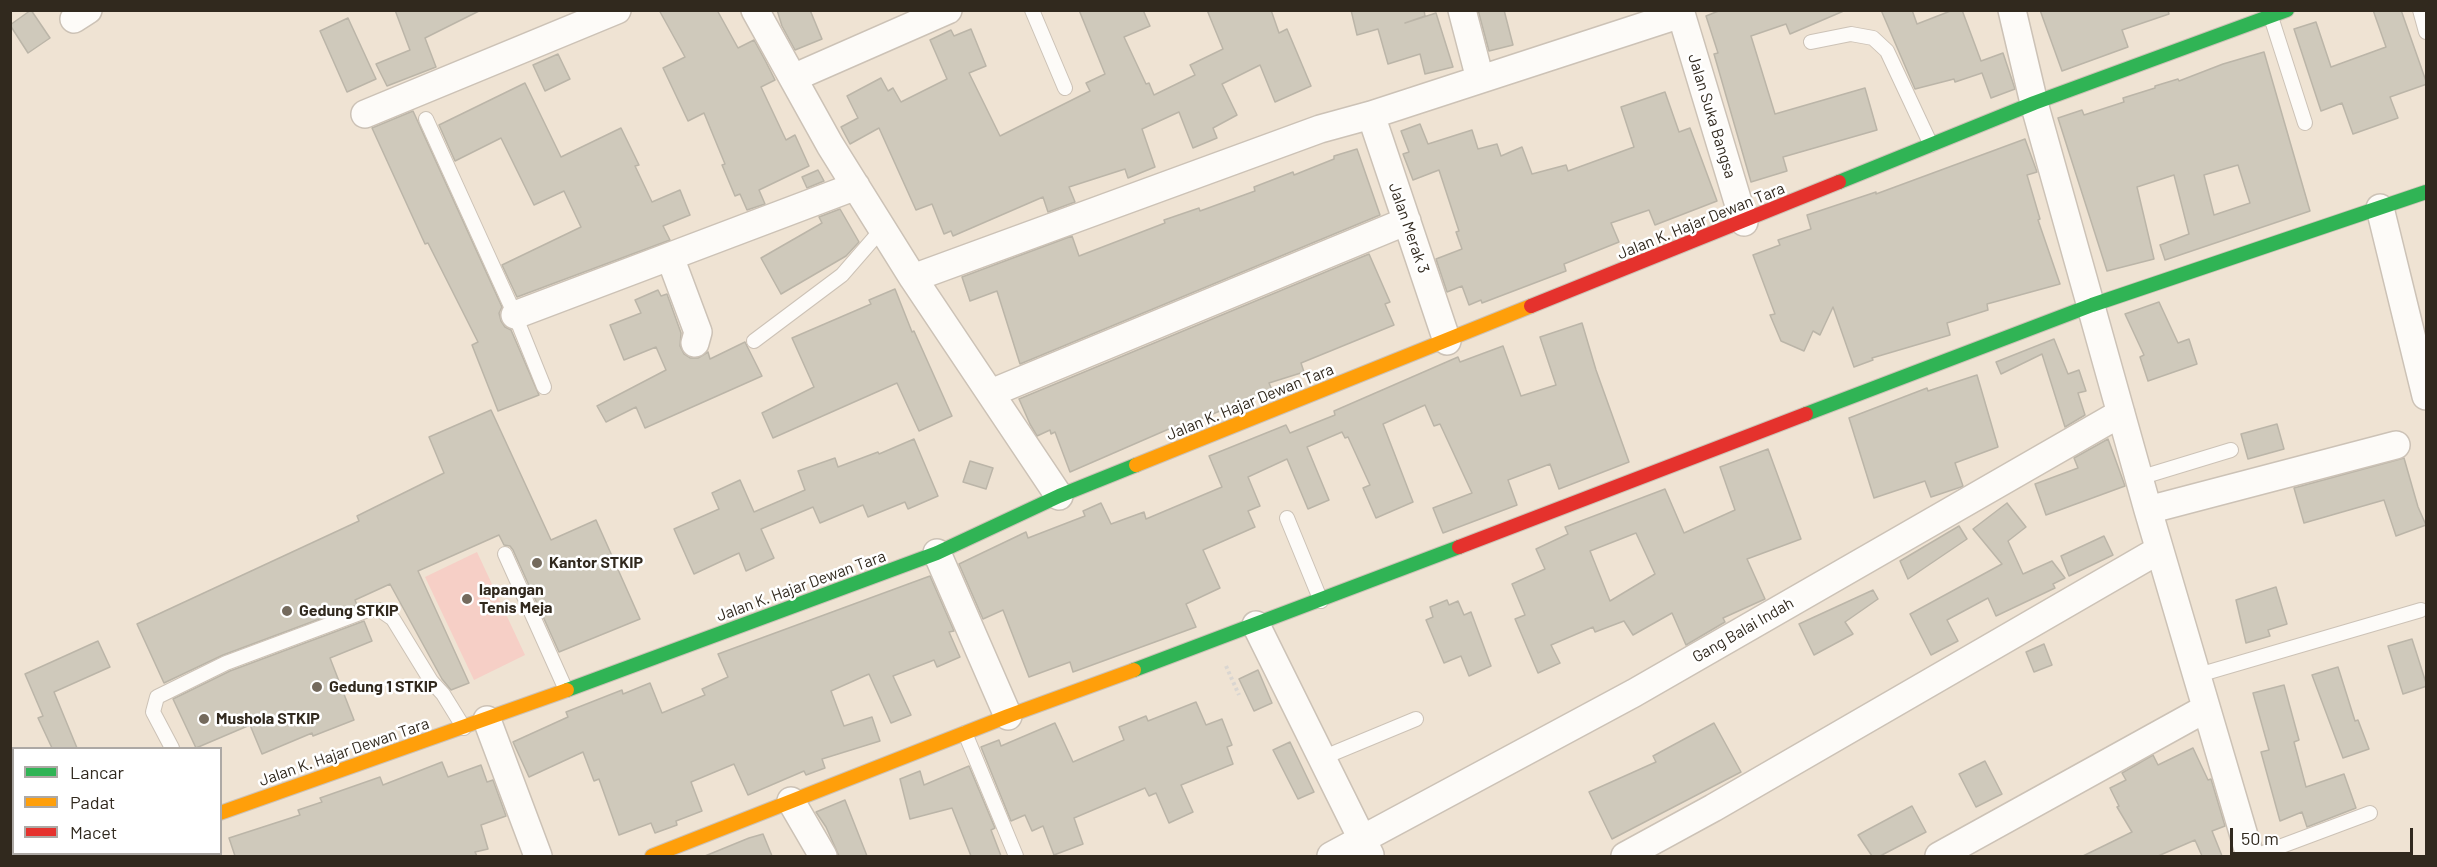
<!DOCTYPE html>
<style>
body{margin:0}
#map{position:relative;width:2437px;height:867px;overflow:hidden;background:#efe3d3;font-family:Barlow,sans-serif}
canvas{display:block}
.frame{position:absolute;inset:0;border:12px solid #31291e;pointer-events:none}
.legend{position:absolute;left:12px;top:747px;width:210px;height:108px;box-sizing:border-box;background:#fff;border:2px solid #ada9a5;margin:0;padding:8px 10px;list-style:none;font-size:18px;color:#31291e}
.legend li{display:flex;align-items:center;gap:12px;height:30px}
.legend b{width:30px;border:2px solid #ada9a5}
.scale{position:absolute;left:2230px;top:828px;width:183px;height:27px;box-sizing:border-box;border:3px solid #31291e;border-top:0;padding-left:8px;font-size:18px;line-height:21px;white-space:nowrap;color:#31291e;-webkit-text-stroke:4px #fff;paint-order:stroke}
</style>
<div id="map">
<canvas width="2437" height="867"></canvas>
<div class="frame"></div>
<ul class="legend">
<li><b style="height:8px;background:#30b455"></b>Lancar</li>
<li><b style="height:8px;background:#ff9f0a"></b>Padat</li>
<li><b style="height:8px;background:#e5322d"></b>Macet</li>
</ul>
<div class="scale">50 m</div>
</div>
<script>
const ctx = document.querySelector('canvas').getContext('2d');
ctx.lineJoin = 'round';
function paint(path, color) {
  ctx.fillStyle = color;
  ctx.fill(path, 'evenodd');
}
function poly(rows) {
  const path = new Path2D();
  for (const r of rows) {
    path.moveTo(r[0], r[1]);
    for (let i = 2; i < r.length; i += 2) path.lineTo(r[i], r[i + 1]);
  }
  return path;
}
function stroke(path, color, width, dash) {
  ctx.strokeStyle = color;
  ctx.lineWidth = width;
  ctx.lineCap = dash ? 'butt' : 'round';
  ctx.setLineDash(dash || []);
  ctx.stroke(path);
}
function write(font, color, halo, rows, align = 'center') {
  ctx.font = font + ' Barlow,sans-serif';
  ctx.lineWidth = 5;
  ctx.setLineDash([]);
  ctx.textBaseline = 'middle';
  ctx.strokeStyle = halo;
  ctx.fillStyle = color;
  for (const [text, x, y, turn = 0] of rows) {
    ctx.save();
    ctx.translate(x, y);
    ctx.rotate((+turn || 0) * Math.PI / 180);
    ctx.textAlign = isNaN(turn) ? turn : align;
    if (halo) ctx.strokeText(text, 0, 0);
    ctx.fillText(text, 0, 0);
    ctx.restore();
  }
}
paint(poly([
 [477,552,525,655,474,680,425,577]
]), '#f6cfc6');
const building = poly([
 [31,10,50,38,28,53,10,25,31,10],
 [395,10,481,10,425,38,436,67,387,86,376,64,410,50,395,10],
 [659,10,717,10,738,48,754,40,766,62,775,80,761,87,786,140,795,135,809,166,759,190,765,204,747,210,740,194,735,196,722,165,725,164,704,113,688,121,663,68,685,57,659,10],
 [777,10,810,10,822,39,795,50,782,26,777,10],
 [1079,10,1143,10,1150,26,1124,37,1146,84,1149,83,1154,95,1195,75,1190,65,1223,49,1207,10,1271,10,1279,33,1287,29,1311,86,1275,102,1260,65,1222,84,1237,115,1213,128,1217,138,1193,148,1179,112,1142,129,1155,167,1128,178,1125,169,1069,187,1075,202,1048,212,1043,197,953,236,951,231,944,234,932,204,916,210,879,128,850,144,841,127,858,118,847,96,881,78,888,91,893,88,901,102,947,79,930,40,951,30,954,36,971,29,986,66,969,73,1000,136,1090,91,1086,83,1105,74,1079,10],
 [1351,10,1424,10,1425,16,1405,23,1436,13,1453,67,1425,74,1420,54,1388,64,1378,29,1357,35,1351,10],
 [1478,10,1504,10,1513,45,1489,51,1478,10],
 [1721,10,1846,10,1790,34,1786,24,1751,36,1775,114,1865,88,1877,130,1783,157,1787,171,1751,182,1714,54,1718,53,1706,16,1721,10],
 [1881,10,1912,10,1917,24,1953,10,1962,10,1981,61,2003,53,2015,89,1991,98,1982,73,1955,82,1954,79,1915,89,1881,10],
 [2040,10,2168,10,2169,14,2122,30,2128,47,2062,71,2040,10],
 [2373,10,2401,10,2427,84,2390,97,2398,118,2353,134,2342,103,2321,111,2294,29,2316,22,2331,67,2386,47,2373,10],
 [348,18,376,79,347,92,320,31,348,18],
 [2264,52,2310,211,2165,260,2160,245,2189,234,2174,175,2137,187,2154,259,2107,271,2058,118,2082,110,2084,115,2124,102,2123,98,2155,88,2155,86,2178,79,2179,81,2223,64,2264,52],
 [2238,165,2250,203,2214,215,2204,175,2238,165],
 [558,54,570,79,545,91,533,65,558,54],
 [525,83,561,157,621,128,639,165,635,166,652,202,680,190,690,215,663,226,670,240,517,297,502,265,581,227,564,191,534,205,501,138,455,161,439,125,525,83],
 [1665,92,1679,132,1690,128,1717,201,1655,225,1649,210,1611,223,1619,242,1564,264,1566,271,1482,303,1481,300,1469,305,1462,286,1447,292,1436,259,1462,249,1456,232,1459,231,1439,170,1413,180,1403,154,1409,152,1401,131,1420,124,1428,144,1472,130,1478,149,1497,144,1501,156,1522,147,1532,174,1566,165,1568,171,1634,147,1621,107,1665,92],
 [413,111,502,307,499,313,501,321,505,327,511,330,539,395,498,411,472,345,478,342,428,243,425,244,372,128,413,111],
 [2025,139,2037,172,2027,175,2040,219,2038,220,2060,284,1987,304,1988,310,1947,323,1950,335,1872,358,1873,360,1854,367,1833,307,1820,335,1813,331,1804,351,1781,341,1770,315,1775,314,1753,255,1780,245,1778,240,1811,229,1807,215,1876,192,1876,194,2025,139],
 [1357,149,1380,215,1020,364,997,291,970,301,962,277,1072,236,1079,256,1165,223,1164,220,1199,208,1200,211,1255,191,1254,187,1293,172,1294,175,1334,159,1334,156,1357,149],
 [818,170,824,181,807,188,802,177,818,170],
 [840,209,859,242,846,256,781,294,761,258,822,223,819,217,840,209],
 [1369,254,1390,302,1385,304,1394,325,1301,363,1304,372,1269,383,1272,390,1178,428,1178,425,1070,472,1055,432,1051,434,1050,430,1037,436,1030,424,1019,399,1369,254],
 [895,289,912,332,914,331,952,416,919,431,897,383,773,438,762,413,814,387,792,338,871,304,869,300,895,289],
 [658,290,661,296,667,294,681,333,680,346,684,354,690,358,698,358,708,352,710,359,745,342,762,376,645,428,636,407,606,422,597,406,666,370,656,347,624,360,610,325,641,313,635,300,658,290],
 [2159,302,2178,343,2189,339,2197,364,2148,381,2140,357,2144,355,2125,314,2159,302],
 [1582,323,1596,370,1629,462,1559,489,1550,464,1508,480,1517,505,1443,533,1433,508,1472,493,1440,424,1434,426,1425,405,1383,424,1413,502,1376,518,1363,488,1370,485,1348,437,1345,438,1342,432,1307,447,1329,500,1308,509,1287,459,1248,477,1260,506,1248,511,1255,527,1203,550,1220,588,1186,604,1196,627,1073,672,1070,662,1029,677,1003,610,983,619,959,564,1026,532,1028,538,1085,516,1083,511,1101,503,1111,524,1144,512,1146,519,1222,487,1209,456,1286,425,1290,433,1335,415,1334,411,1458,357,1460,362,1503,346,1521,396,1556,385,1540,337,1582,323],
 [2054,339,2068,374,2079,370,2086,391,2078,393,2085,415,2065,427,2042,354,2001,374,1996,362,2054,339],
 [1977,375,1998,447,1955,463,1963,486,1961,487,1931,497,1925,481,1874,498,1849,418,1927,388,1928,391,1977,375],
 [491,410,551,540,596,520,640,619,559,652,513,550,510,546,504,545,499,535,418,571,469,683,451,690,442,679,390,584,355,600,357,605,223,655,164,683,137,624,359,521,357,516,444,473,429,437,491,410],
 [2277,424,2284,449,2248,459,2241,434,2277,424],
 [914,439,938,496,908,509,905,502,868,517,863,505,820,523,813,507,761,529,774,558,746,571,739,553,694,574,674,529,719,509,712,493,740,480,754,512,805,490,798,471,835,458,838,467,878,452,879,454,914,439],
 [2108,439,2125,486,2046,515,2035,484,2078,468,2074,458,2108,439],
 [1768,449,1801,539,1747,559,1765,599,1723,618,1725,622,1686,645,1672,613,1633,635,1624,621,1595,632,1593,627,1551,645,1560,663,1538,673,1515,619,1525,615,1512,584,1545,569,1536,549,1568,534,1565,527,1665,489,1684,533,1735,510,1720,467,1768,449],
 [1636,533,1655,574,1610,601,1590,551,1636,533],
 [2404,458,2418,507,2426,525,2396,536,2384,500,2304,523,2294,488,2404,458],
 [970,461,993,468,986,489,963,482,970,461],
 [2007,503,2026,527,2008,541,2023,574,2052,561,2065,578,2053,584,2055,588,1996,616,1988,598,1947,620,1958,641,1931,655,1910,614,2002,564,1973,529,2007,503],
 [1959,526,1967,539,1908,579,1900,561,1959,526],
 [2104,536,2113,555,2069,576,2061,556,2104,536],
 [930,576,954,631,949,632,960,657,937,667,934,660,893,676,911,715,891,723,869,674,831,691,844,726,872,717,880,741,822,759,825,768,806,775,804,771,748,795,734,764,691,782,702,811,676,821,677,825,655,833,651,823,619,835,599,779,594,781,583,752,529,777,513,742,568,717,566,712,622,690,623,694,650,683,662,713,705,695,702,689,728,677,718,654,930,576],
 [2276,587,2287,624,2268,630,2270,636,2246,643,2236,600,2276,587],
 [1873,590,1878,599,1845,622,1853,634,1814,655,1799,624,1873,590],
 [1447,600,1449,605,1458,601,1464,615,1471,612,1491,666,1469,676,1461,656,1444,663,1426,620,1433,617,1430,607,1447,600],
 [364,621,372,641,330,658,354,720,313,736,312,733,262,754,250,725,196,748,173,699,230,671,364,621],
 [2412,639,2427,686,2403,694,2388,646,2412,639],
 [98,641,110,667,54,692,77,748,52,748,38,718,43,716,25,674,98,641],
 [2044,644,2052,665,2034,672,2026,652,2044,644],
 [2338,667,2355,721,2358,720,2369,749,2343,758,2312,675,2338,667],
 [1258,670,1272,703,1254,711,1239,679,1258,670],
 [2284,685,2299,740,2294,742,2306,787,2344,774,2356,808,2307,827,2302,812,2280,821,2261,752,2269,750,2253,693,2284,685],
 [1196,702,1206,725,1222,719,1232,745,1227,747,1233,764,1181,785,1193,812,1169,823,1156,793,1149,796,1145,788,1074,818,1083,844,1054,855,1043,826,1032,831,1025,815,1011,821,981,747,999,740,1001,746,1055,723,1073,762,1124,740,1119,727,1146,716,1148,721,1196,702],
 [1714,723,1741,772,1612,839,1589,792,1656,762,1653,756,1714,723],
 [1290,742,1314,792,1298,799,1273,750,1290,742],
 [2193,748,2208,780,2211,779,2225,826,2212,831,2222,856,2202,856,2195,840,2158,856,2083,856,2132,832,2117,807,2119,806,2110,788,2126,780,2122,773,2153,755,2158,765,2193,748],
 [1985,761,2002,794,1976,807,1959,774,1985,761],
 [442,762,448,777,481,765,487,782,493,780,506,816,481,825,488,849,475,852,477,856,235,856,229,838,300,815,298,810,322,802,320,798,380,777,383,785,442,762],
 [969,766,995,828,991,830,1001,856,971,856,952,808,910,819,900,779,920,771,924,785,969,766],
 [845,800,867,856,839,856,826,827,816,812,845,800],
 [1912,806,1926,832,1880,856,1872,856,1858,835,1912,806],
 [763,834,772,856,705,856,749,838,763,834]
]);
paint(building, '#cfc9bb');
stroke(building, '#bbb5a8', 1.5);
const lane = poly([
 [1032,10,1065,88],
 [2420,10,2426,32],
 [2271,17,2305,123],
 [1811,42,1851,34,1873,38,1887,51,1931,145],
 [426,119,515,315,544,387],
 [754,341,842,275,882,229],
 [2139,478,2231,450],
 [1287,518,1321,601],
 [505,554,566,690],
 [2195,676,2421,610],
 [965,733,1016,856],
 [172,748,153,712,157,697,226,663,368,610,380,610,393,619,431,681,443,694,464,728],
 [1322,758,1416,719],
 [2255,856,2370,813]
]);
const street = poly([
 [755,10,830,145,913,278,1059,496],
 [1462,10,1480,79],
 [1680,10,1744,222],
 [2012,10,2034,103,2148,510,2250,856],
 [74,19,88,10],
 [793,78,948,10],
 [365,114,617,10],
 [1371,115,1447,341],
 [2380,208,2426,396],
 [670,257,698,332,695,343],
 [913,278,1320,129,1371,115,1681,14],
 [515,315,856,186],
 [991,393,1407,221],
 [2148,510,2396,445],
 [937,553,1008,716],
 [1256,625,1370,855],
 [487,720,538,856],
 [791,801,823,856],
 [1331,856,1634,693,2121,413],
 [1625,856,1713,808,2159,550],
 [1939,856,2205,709]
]);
const fast = poly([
 [1839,182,2034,103,2287,10],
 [1806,414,2092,305,2426,192],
 [1134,670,1459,547],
 [567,690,937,553,1059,496,1136,465]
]);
const slow = poly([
 [1136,465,1531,306],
 [220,813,567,690],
 [652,856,1008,716,1134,670]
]);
const jam = poly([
 [1531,306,1839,182],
 [1459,547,1806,414],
 [102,856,109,854]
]);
stroke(lane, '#ccc2b6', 16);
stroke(street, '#ccc2b6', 30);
stroke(fast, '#ccc2b6', 16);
stroke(slow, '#ccc2b6', 16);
stroke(jam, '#ccc2b6', 16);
stroke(poly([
 [1226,666,1239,695]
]), '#dad6d1', 4, [3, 3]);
stroke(lane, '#fdfbf8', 14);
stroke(street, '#fdfbf8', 27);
stroke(fast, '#30b455', 14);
stroke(slow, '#ff9f0a', 14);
stroke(jam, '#e5322d', 14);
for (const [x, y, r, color] of [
 [537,563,6,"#746a5d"],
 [467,599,6,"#746a5d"],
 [287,611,6,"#746a5d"],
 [317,687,6,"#746a5d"],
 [204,719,6,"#746a5d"]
]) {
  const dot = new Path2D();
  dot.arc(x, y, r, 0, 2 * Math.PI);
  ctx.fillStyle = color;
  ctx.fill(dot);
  stroke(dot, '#fff', 2);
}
write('16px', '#31291e', '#fff', [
 ["Jalan Suka Bangsa",1712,116,73],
 ["Jalan K. Hajar Dewan Tara",1701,221,-22],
 ["Jalan Merak 3",1409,228,71],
 ["Jalan K. Hajar Dewan Tara",1250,402,-22],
 ["Jalan K. Hajar Dewan Tara",801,586,-20],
 ["Gang Balai Indah",1743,630,-30],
 ["Jalan K. Hajar Dewan Tara",344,752,-19]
]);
write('bold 16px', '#31291e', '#fff', [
 ["Kantor STKIP",549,563],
 ["lapangan",479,590],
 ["Tenis Meja",479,608],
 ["Gedung STKIP",299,611],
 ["Gedung 1 STKIP",329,687],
 ["Mushola STKIP",216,719]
], 'left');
</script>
